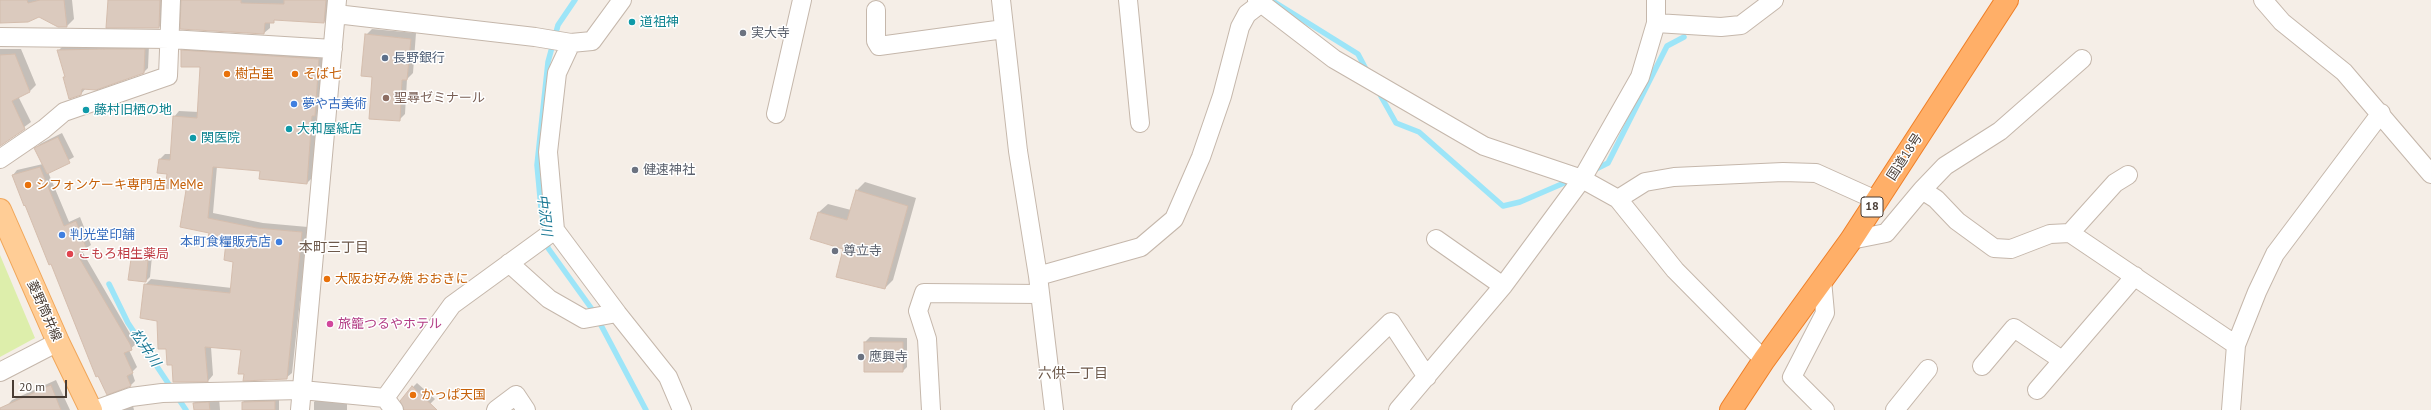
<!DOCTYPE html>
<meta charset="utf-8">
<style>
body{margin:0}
#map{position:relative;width:2431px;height:410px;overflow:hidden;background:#f5eee7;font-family:"PT Sans",sans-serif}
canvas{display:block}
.scale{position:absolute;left:12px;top:380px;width:55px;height:18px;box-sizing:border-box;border:2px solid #493d35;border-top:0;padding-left:5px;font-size:12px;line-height:14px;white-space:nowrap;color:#493d35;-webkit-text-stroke:3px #fff;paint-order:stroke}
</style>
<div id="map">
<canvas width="2431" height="410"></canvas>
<div class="scale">20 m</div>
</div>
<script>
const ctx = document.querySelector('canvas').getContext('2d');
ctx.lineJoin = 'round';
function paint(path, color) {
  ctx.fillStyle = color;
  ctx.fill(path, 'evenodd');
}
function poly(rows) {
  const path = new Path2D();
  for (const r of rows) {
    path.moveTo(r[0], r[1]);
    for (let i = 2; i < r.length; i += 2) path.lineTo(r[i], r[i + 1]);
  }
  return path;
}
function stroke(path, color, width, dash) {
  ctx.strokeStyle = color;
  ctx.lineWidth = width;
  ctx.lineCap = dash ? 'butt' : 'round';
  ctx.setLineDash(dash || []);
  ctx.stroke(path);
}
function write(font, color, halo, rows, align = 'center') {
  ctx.font = font + ' "PT Sans","Noto Sans JP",sans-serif';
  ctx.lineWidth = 3;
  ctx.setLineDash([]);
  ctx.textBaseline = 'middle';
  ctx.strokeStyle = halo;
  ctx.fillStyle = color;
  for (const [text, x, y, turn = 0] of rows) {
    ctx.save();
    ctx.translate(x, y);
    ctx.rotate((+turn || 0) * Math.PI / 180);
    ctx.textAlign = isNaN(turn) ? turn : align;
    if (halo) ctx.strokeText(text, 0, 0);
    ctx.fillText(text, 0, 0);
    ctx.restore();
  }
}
paint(poly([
 [0,255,35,338,0,357]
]), '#ddeeab');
paint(poly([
 [0,0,72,0,74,19,67,26,39,15,0,19],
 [109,0,165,0,163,23,159,27],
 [182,0,331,0,330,16,324,22,276,19,270,22,270,28,264,33],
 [372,29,416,33,413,73,407,79,405,114,399,120,373,76,366,35],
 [149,45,148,68,144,72,86,88,81,94,64,78,66,76,58,51,62,47],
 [188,45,324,53,320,110,317,113,312,178,307,183,261,170,217,166,213,213,263,223,308,227,292,373,286,378,245,374,242,349,211,347,213,375,208,381,173,364,145,285,151,279,232,288,234,261,228,241,210,232,188,189,168,174,160,159,165,154,171,154,174,117,179,111,199,112,201,67,182,51],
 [0,49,21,49,36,85,30,91,18,96,31,122,0,145],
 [62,133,74,157,48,172,69,222,80,217,91,245,82,251,136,344,129,350,137,367,132,372,135,381,130,386,107,393,77,329,52,262,13,175,17,170,43,164,36,148,40,144],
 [865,182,916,198,893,280,885,288,844,248,811,239,819,212,828,204,851,210,856,191],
 [136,254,152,256,150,277,146,281,132,259],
 [870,337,907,338,907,367,903,371,865,342],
 [56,380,70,410,3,410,12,400],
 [417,383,435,399,424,410,405,410,413,387],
 [279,397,279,410,243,410,243,402,248,398],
 [319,397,347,400,347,410,314,410,314,402],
 [219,398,220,410,195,410,194,403,199,399],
 [133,406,134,410,122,410]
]), '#0003');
stroke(poly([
 [575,0,558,25,548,62,537,165,541,208,548,248,594,312,646,410],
 [1271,0,1358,54,1368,73],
 [1378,91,1396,123,1419,132,1503,206,1520,202,1571,180],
 [1594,170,1608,163,1667,46,1684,37],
 [109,284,128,323,186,410]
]), '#9de5f8', 5.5);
const building = poly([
 [0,0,27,0,28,3,40,0,64,0,67,27,58,27,39,17,28,22,0,23,0,0],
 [108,0,160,0,159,28,106,28,108,0],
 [181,0,241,0,241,3,284,4,284,0,326,0,324,23,274,20,274,23,265,23,264,34,180,29,181,0],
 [365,34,411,39,407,80,402,80,400,121,369,119,372,77,361,76,365,34],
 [104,49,145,49,144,73,96,90,82,89,81,95,69,99,63,77,65,77,57,50,104,49],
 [181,50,319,59,315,116,312,116,307,184,259,179,260,171,213,167,208,218,257,228,302,232,287,379,243,381,244,374,238,374,241,350,205,347,208,382,173,382,172,365,167,365,166,349,158,349,157,321,140,318,144,284,230,293,233,262,224,260,226,242,208,238,209,233,180,227,186,190,165,188,167,174,157,173,159,159,170,160,173,116,197,118,200,67,181,67,181,50],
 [15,54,30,92,12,101,25,129,0,146,0,55,15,54],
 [58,137,70,163,47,174,34,148,58,137],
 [40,167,64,226,76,221,87,250,77,254,130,344,132,350,124,353,133,373,127,376,131,386,107,395,98,376,96,377,51,264,49,265,25,205,24,206,12,175,40,167],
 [856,190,908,206,885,289,836,277,843,249,810,239,818,212,847,220,856,190],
 [131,259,148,260,146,282,128,280,131,259],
 [864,342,903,342,903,372,864,372,864,342],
 [51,385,61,410,0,410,0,408,51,385],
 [412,386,437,410,404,410,400,401,412,386],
 [275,401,275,410,242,410,242,402,275,401],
 [209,402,210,410,194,410,193,403,209,402]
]);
paint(building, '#dbcabe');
stroke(building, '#d4bdad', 1);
const minor = poly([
 [1001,0,1018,151,1038,276,1054,410],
 [1128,0,1140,123],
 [1257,0,1334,59,1484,146,1582,179,1618,199,1675,270,1764,360],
 [2263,0,2282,22,2344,72,2431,174],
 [876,10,876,41,879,46,1004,29],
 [336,14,535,37,571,43,592,41,622,0],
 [1656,23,1721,27,1741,25,1774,0],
 [0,37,170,39,333,49],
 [571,43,557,73,548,152,555,230,617,313],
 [776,114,802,0],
 [0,159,44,129,64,112,168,76,171,0],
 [1922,190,1945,166,2000,131,2082,59],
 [1618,199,1645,182,1674,177,1783,172,1816,173,1876,200],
 [2070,233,2115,183,2128,175],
 [1436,239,1503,286],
 [1851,240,1886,233,1922,190,1936,199,1957,221,1994,248,2011,249,2050,234,2070,233,2236,345],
 [509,263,549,299,584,319,617,313,668,377,682,410],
 [1038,276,1141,247,1174,219,1201,157,1222,96,1240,27,1247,14,1260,4],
 [1822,280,1825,313,1792,377,1825,410],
 [1982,366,2014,328,2062,360],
 [0,372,58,342],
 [2037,390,2135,276],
 [385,398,452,305,555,230],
 [95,410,131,397,162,393,302,390,385,398,394,410],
 [300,410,337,0],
 [496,410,516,395,526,410],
 [931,410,927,339,918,311,924,293,1040,294],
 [1301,410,1391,322,1427,377],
 [1398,410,1503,286,1582,179,1640,77,1656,23,1656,0],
 [1895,410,1928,369],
 [2231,410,2236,345,2257,292,2275,254,2381,113]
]);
const major = poly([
 [0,210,58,342,91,410]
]);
const highway = poly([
 [1731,410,1764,360,1851,240,2007,0]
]);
stroke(minor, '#c5b7ab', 20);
stroke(major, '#f1a659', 24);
stroke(highway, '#ef7f27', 24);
stroke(minor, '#fff', 18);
stroke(major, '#ffcd96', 22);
stroke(highway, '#ffaf68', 22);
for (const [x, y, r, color] of [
 [632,22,4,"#0f9aa8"],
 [743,33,4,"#6b7280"],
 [385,58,4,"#5c6f8a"],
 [227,74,4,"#e8710a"],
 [295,74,4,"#e8710a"],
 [386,98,4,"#8d6e63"],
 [294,104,4,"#3f7fe0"],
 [86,110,4,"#0f9aa8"],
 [289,129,4,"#0f9aa8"],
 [193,138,4,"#0f9aa8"],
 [635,170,4,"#6b7280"],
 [28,185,4,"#e8710a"],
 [62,235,4,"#3f7fe0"],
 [279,242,4,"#3f7fe0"],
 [835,251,4,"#6b7280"],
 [70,254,4,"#e0444e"],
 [327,279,4,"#e8710a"],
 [330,324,4,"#d1479c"],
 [861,357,4,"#6b7280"],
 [413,395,4,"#e8710a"]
]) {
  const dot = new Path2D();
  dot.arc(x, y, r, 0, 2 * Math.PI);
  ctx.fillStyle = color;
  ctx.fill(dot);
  stroke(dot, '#fff', 1.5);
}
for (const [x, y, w] of [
 [1872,207,22]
]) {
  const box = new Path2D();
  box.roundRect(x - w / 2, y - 10, w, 20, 3);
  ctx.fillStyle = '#fff';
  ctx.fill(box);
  stroke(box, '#493d35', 1);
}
write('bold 12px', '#493d35', null, [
 ["18",1872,207]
]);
write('13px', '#0d838f', '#fff', [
 ["道祖神",640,22],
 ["藤村旧栖の地",94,110],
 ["大和屋紙店",297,129],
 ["関医院",201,138]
], 'left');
write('13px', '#5b616d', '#fff', [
 ["実大寺",751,33],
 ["健速神社",643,170],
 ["尊立寺",843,251],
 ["應興寺",869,357]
], 'left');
write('13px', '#4e5e75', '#fff', [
 ["長野銀行",393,58]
], 'left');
write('13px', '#c56008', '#fff', [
 ["樹古里",235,74],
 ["そば七",303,74],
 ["シフォンケーキ専門店 MeMe",36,185],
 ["大阪お好み焼 おおきに",335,279],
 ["かっぱ天国",421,395]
], 'left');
write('13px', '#785e54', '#fff', [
 ["聖尋ゼミナール",394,98]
], 'left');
write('13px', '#366cbe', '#fff', [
 ["夢や古美術",302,104],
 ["判光堂印舗",70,235],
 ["本町食糧販売店",271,242,"right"]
], 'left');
write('13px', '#493d35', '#fff', [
 ["国道18号",1905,157,-57],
 ["菱野筒井線",44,311,66]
]);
write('13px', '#be3a42', '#fff', [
 ["こもろ相生薬局",78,254]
], 'left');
write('13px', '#b23c85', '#fff', [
 ["旅籠つるやホテル",338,324]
], 'left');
write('italic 14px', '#1d7a96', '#fff', [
 ["中沢川",544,215,83],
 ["松井川",145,348,56]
]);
write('14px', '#6d594b', '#fff', [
 ["本町三丁目",334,248],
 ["六供一丁目",1073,374]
]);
</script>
